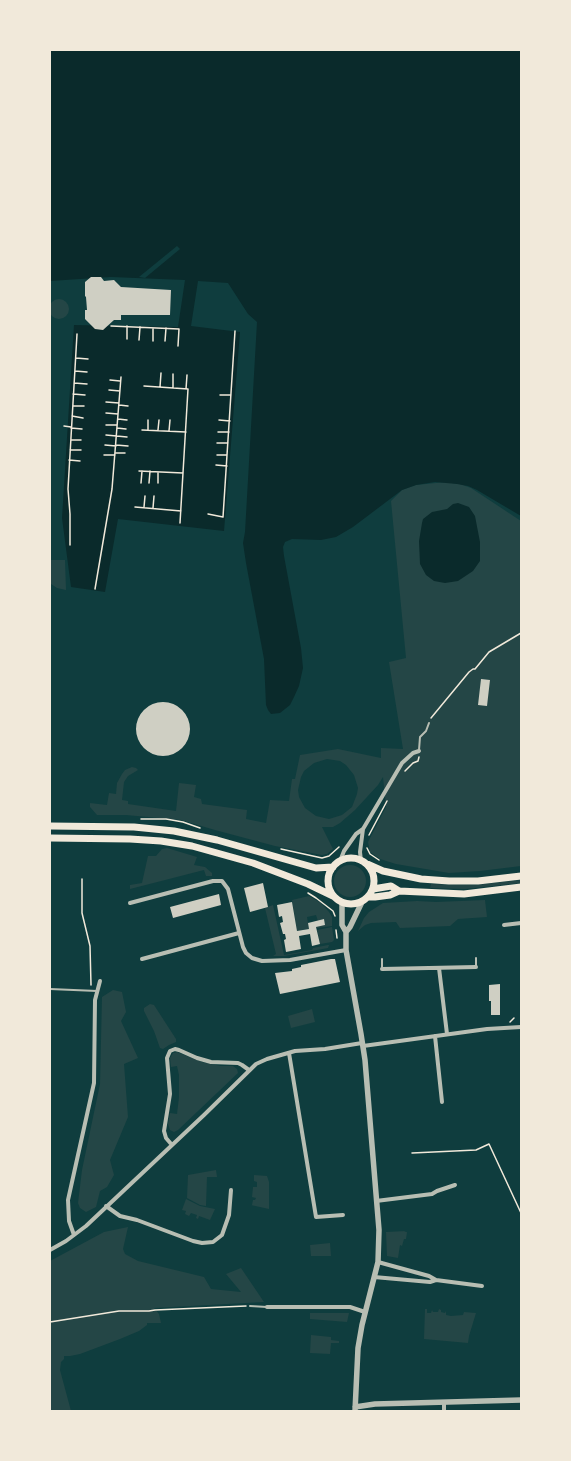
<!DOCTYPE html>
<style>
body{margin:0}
#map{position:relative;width:571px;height:1461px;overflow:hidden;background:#0f3d3e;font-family:Manrope,sans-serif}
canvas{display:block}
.frame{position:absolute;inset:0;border:51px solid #f1e9da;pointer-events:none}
</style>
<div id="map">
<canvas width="571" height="1461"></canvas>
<div class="frame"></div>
</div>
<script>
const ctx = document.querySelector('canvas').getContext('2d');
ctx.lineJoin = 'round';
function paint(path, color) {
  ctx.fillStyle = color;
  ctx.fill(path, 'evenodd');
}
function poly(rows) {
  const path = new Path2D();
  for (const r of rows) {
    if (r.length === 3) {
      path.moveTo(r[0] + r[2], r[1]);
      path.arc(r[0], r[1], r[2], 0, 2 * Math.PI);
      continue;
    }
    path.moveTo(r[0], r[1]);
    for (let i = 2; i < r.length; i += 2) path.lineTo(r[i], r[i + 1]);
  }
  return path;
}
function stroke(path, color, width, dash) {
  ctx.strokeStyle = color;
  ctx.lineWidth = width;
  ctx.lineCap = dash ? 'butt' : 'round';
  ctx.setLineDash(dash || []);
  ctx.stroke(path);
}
paint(poly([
 [59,309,10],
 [446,482,460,484,471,488,521,521,521,866,480,871,449,873,396,864,380,859,370,852,368,842,386,807,383,777,378,785,355,810,340,823,333,827,322,827,333,849,327,854,322,855,275,846,215,830,181,820,126,815,97,815,90,807,90,803,107,805,109,793,116,794,117,783,122,774,125,770,132,767,136,768,138,770,128,776,124,782,122,800,128,801,128,804,176,811,179,783,188,784,196,785,194,797,201,799,202,804,247,810,246,819,266,823,270,800,289,801,292,779,295,779,300,755,338,749,381,758,381,748,403,749,389,662,406,658,391,501,402,490,416,485],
 [327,759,340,761,346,765,354,775,358,788,357,794,352,807,342,815,329,819,316,816,305,808,299,797,298,790,301,777,304,771,314,763],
 [50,560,65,560,66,590,57,588,51,584,50,581],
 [167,848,197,857,194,865,205,867,212,873,212,876,206,876,204,870,130,889,130,885,142,883,148,856,156,856,162,849],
 [350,881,16],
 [521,880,521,883,465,889,430,888,431,884,474,885],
 [309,896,321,903,329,912,332,917,332,926,317,928,316,927,325,925,324,919,318,921,316,915,307,917,309,929,297,931,292,900],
 [485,900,487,917,458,919,450,926,400,928,396,922,371,923,365,925,358,931,364,918,369,912,383,903,417,901,436,902],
 [273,905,284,955,312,950,313,948,328,945,329,945,328,948,284,956,273,956,276,954,265,908],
 [332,927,334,940,332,942,320,944,317,930],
 [113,990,122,992,126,1012,121,1021,138,1058,124,1064,128,1117,110,1160,114,1175,107,1187,100,1191,96,1207,86,1212,80,1208,78,1203,82,1170,100,1084,102,997],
 [150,1004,154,1005,176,1039,176,1042,169,1045,163,1049,160,1048,154,1031,144,1011,144,1008],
 [312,1009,315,1022,291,1028,288,1016],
 [177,1052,202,1062,221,1066,233,1066,237,1069,238,1073,178,1130,174,1132,170,1130,168,1124,170,1113,177,1114,179,1097,179,1075,177,1066,171,1067,170,1058,173,1053],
 [216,1170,217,1177,207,1177,206,1206,200,1205,187,1198,188,1175],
 [254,1175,267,1176,269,1182,269,1209,251,1205,252,1205,253,1200,255,1200,256,1198,252,1197,253,1187,257,1187,257,1182,254,1181],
 [186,1199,200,1206,215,1209,210,1220,199,1216,198,1219,196,1218,197,1215,191,1213,189,1216,185,1214,186,1211,182,1210],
 [128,1227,123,1249,125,1254,138,1261,204,1277,211,1289,241,1292,226,1274,241,1268,264,1302,154,1308,159,1314,161,1323,147,1323,147,1325,139,1331,120,1339,80,1354,70,1356,64,1356,64,1359,61,1362,60,1370,71,1411,50,1411,50,1261,104,1232],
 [406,1231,404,1232,407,1232,406,1239,404,1239,402,1246,400,1245,398,1258,387,1256,386,1232],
 [330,1243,331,1256,311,1256,310,1245],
 [425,1309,427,1309,427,1313,431,1313,432,1310,433,1312,438,1312,439,1309,441,1310,441,1312,445,1313,446,1311,446,1315,451,1316,463,1315,464,1312,476,1313,469,1336,468,1343,424,1339],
 [310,1313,349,1313,347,1322,310,1319],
 [311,1335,331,1337,331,1340,339,1341,339,1343,331,1343,330,1354,310,1353]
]), '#244646');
paint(poly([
 [50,50,521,50,521,516,477,490,468,486,457,484,435,482,416,485,402,490,353,527,336,537,321,540,292,539,285,542,283,547,284,556,301,648,303,668,299,686,294,697,290,705,280,713,271,714,268,710,266,705,264,659,246,563,243,543,245,532,257,322,248,314,228,283,198,281,191,326,240,332,224,531,118,519,105,592,71,587,62,518,74,325,178,327,185,280,111,277,50,281],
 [458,503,469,507,475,516,480,542,480,561,473,571,458,581,445,583,434,581,426,575,420,564,419,541,422,523,423,519,432,512,447,509,453,504]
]), '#0a2a2b');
paint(poly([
 [177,246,180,249,145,278,139,277]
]), '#0f3d3e');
paint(poly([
 [91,277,101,277,104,281,114,280,121,287,171,290,170,315,121,315,121,320,114,320,103,330,95,329,85,319,85,310,87,310,86,297,85,296,85,282],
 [481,679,490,680,487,706,478,705],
 [163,729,27],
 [263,883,268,907,250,912,244,888],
 [219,894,221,905,173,918,170,907],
 [292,902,297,931,309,929,308,923,324,919,325,925,316,927,320,944,312,946,310,934,299,936,301,949,286,952,284,940,286,939,285,934,283,934,280,923,283,922,282,916,279,917,277,905],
 [331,959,335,959,340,982,280,994,275,973,292,971,292,969,301,967,301,965],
 [500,984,500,1015,491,1015,491,1001,489,1001,489,985]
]), '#cfcfc3');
stroke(poly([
 [111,326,179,329,178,346],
 [127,339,127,326],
 [139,340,140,327],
 [153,341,153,328],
 [165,341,166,328],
 [76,358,88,359],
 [75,371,87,372],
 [110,380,120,381],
 [74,383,87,384],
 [144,386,188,389,180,523],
 [160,387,161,373],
 [173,388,173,374],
 [186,389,187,375],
 [109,390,120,391],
 [73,394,85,395],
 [220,395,231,395],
 [106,402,119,403],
 [119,405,128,406],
 [73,406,84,406],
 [106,413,118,414],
 [72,416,83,418],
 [118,419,127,420],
 [219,420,230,421],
 [106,425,117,425],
 [64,426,71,427],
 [71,428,82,429],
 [117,428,126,429],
 [142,430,186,432],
 [148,430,148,420],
 [158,430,159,420],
 [169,431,170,420],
 [218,432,229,432],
 [106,435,127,437],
 [71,440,81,440],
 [217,443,228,443],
 [105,445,116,446],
 [116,445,128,446],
 [70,450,81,450],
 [116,453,125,453],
 [104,455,115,455],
 [217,455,227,455],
 [69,460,80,461],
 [216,465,227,466],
 [139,471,183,473],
 [141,483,142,471],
 [149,483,150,471],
 [158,483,158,472],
 [135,507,181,511],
 [144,507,145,496],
 [153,508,154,496],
 [208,514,223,517,235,331],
 [70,545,70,514,68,489,77,334],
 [95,589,112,489,121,377],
 [431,718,469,672,473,669,475,669,489,652,521,633],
 [405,771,413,763,418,761,419,757],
 [141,819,166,819,183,822,200,828],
 [369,835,387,801],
 [367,848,370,854,379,860],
 [281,849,322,858,329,856,339,847],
 [82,879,82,913,90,946,91,985],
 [308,893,316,898,333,911,335,916],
 [336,930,337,938],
 [510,1022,514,1018],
 [412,1153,476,1150,489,1144,521,1213],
 [50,1322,119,1311,149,1311,155,1310,246,1306]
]), '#f1e9da', 1.5);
stroke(poly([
 [419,750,420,737,426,731,429,723],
 [476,958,476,967],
 [382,959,382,968],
 [50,989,97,991],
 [250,1306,267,1307]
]), '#b8beb3', 2);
stroke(poly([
 [340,861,344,851,356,834,363,829,402,763,413,753,419,751],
 [361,861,360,852,363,829],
 [130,903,213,881,222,881,228,889,243,947,246,953,252,958,262,961,290,960,346,950],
 [504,925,521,923],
 [142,959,239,933],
 [439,968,447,1034],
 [382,969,476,967],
 [435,1036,442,1102],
 [363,1046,487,1029,521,1027],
 [289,1053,316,1217,343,1215],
 [172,1145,166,1138,164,1131,170,1094,167,1058,170,1051,175,1049,179,1050,197,1058,211,1062,238,1063,242,1065,249,1070],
 [376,1201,432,1194,437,1191,455,1185],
 [106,1206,120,1216,137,1220,193,1241,202,1243,213,1242,222,1235,229,1215,231,1190],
 [74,1235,69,1221,68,1200,94,1083,95,1000,100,981],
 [50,1250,66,1241,86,1226,204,1115,256,1064,267,1059,295,1051,325,1049,362,1043],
 [378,1262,429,1276,436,1280,482,1286],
 [374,1277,430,1282,436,1280],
 [267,1307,350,1307,365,1312],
 [444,1403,444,1411]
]), '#b8beb3', 4);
stroke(poly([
 [342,903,342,925,346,932,346,950,361,1034,365,1060,379,1230,378,1262,362,1325,358,1348,355,1411],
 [346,932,350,927,362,902],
 [355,1407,375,1404,521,1400]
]), '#b8beb3', 5.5);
stroke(poly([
 [50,826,134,827,174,831,217,840,316,868,333,867],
 [50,838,130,839,161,841,192,846,253,863,308,884,333,896],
 [351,881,23],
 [365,863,383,871,421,879,449,881,478,881,521,876],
 [373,889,391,886,399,891,464,894,521,887],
 [368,897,375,897,390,895,399,891]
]), '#f1e9da', 7);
</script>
